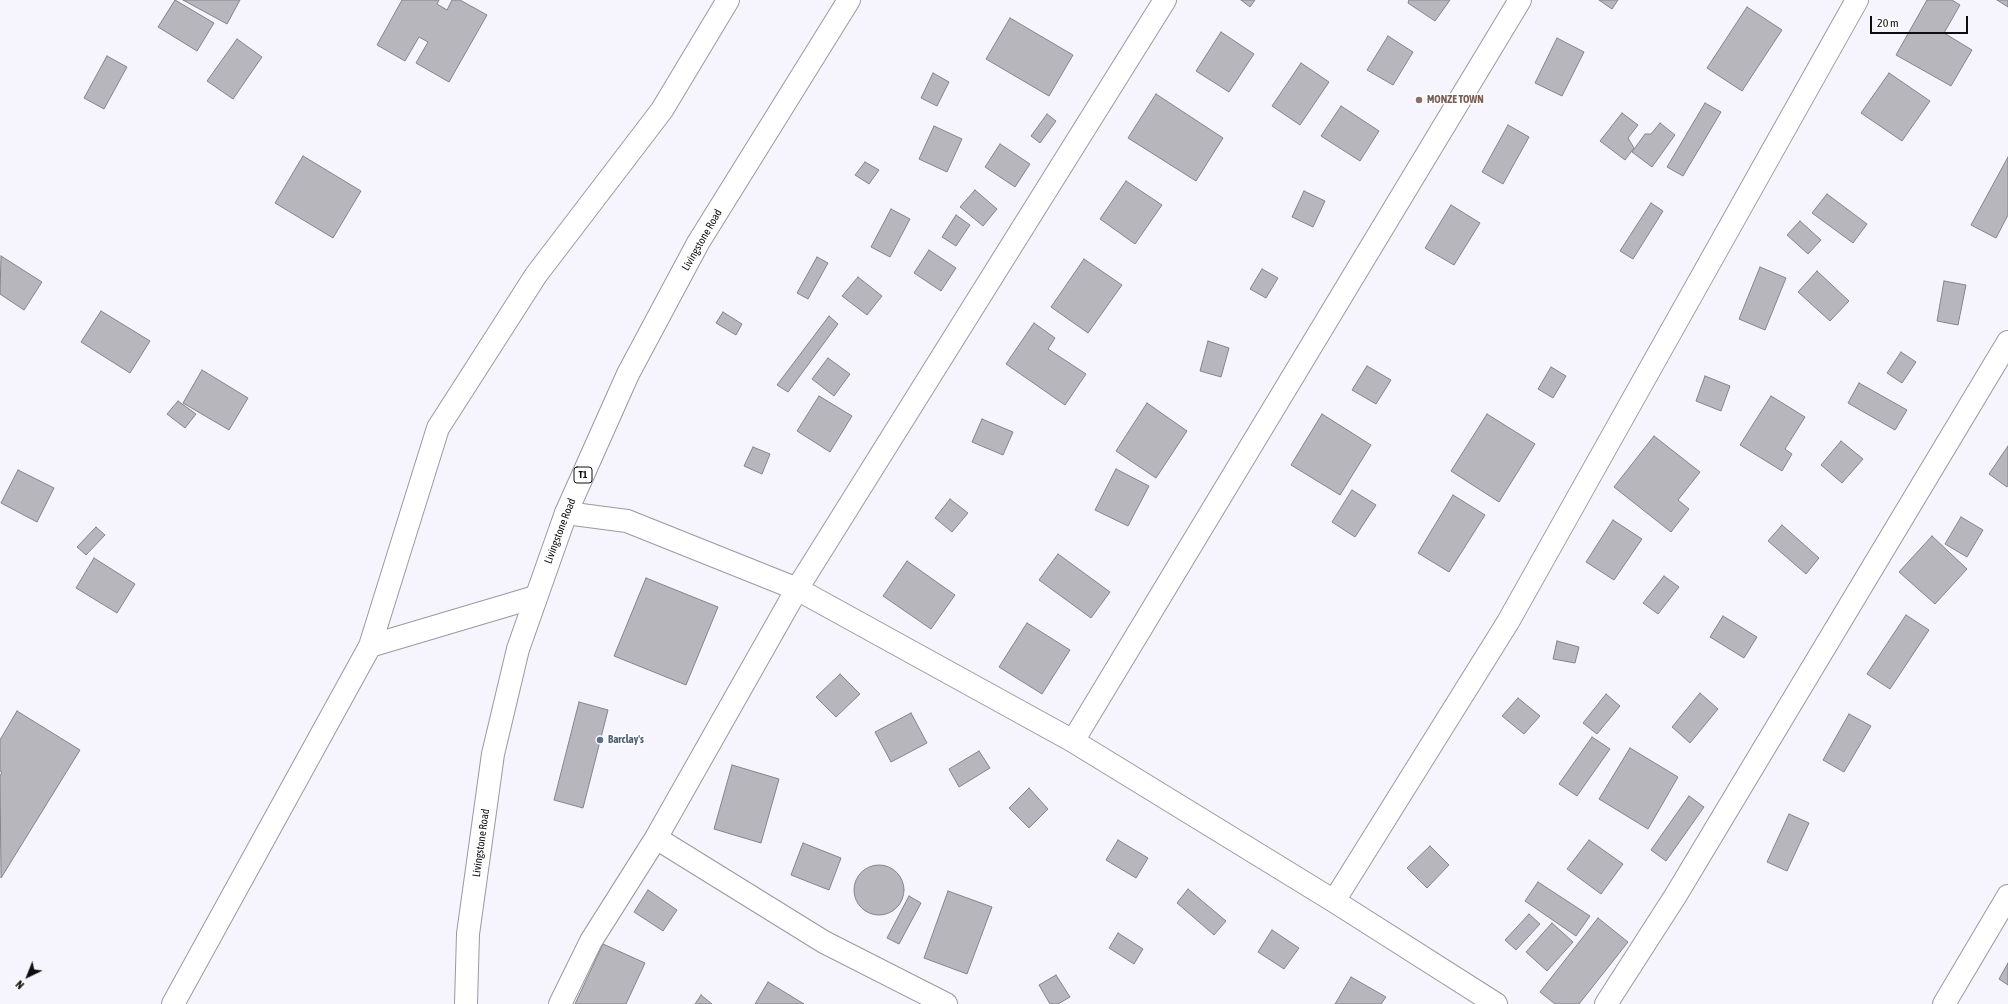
<!DOCTYPE html>
<style>
body{margin:0}
#map{position:relative;width:2008px;height:1004px;overflow:hidden;background:#f6f4fc;font-family:"Asap Condensed",sans-serif}
canvas{display:block}
.north{position:absolute;left:8px;top:956px;width:40px;height:40px;-webkit-text-stroke:3px #fff;paint-order:stroke;rotate:223deg;font-size:11px;font-weight:700;line-height:16px;text-align:center;color:#0d0d0f}
.north::after{content:'';display:block;margin:auto;width:14px;height:18px;background:#0d0d0f;clip-path:polygon(50% 0,100% 100%,50% 72%,0 100%)}
.scale{position:absolute;left:1870px;top:16px;width:98px;height:18px;box-sizing:border-box;border:2px solid #0d0d0f;border-top:0;padding-left:5px;font-size:12px;line-height:14px;white-space:nowrap;color:#0d0d0f;-webkit-text-stroke:3px #fff;paint-order:stroke}
</style>
<div id="map">
<canvas width="2008" height="1004"></canvas>
<div class="north">N</div>
<div class="scale">20 m</div>
</div>
<script>
const ctx = document.querySelector('canvas').getContext('2d');
ctx.lineJoin = 'round';
function paint(path, color) {
  ctx.fillStyle = color;
  ctx.fill(path, 'evenodd');
}
function poly(rows) {
  const path = new Path2D();
  for (const r of rows) {
    if (r.length === 3) {
      path.moveTo(r[0] + r[2], r[1]);
      path.arc(r[0], r[1], r[2], 0, 2 * Math.PI);
      continue;
    }
    path.moveTo(r[0], r[1]);
    for (let i = 2; i < r.length; i += 2) path.lineTo(r[i], r[i + 1]);
  }
  return path;
}
function stroke(path, color, width, dash) {
  ctx.strokeStyle = color;
  ctx.lineWidth = width;
  ctx.lineCap = dash ? 'butt' : 'round';
  ctx.setLineDash(dash || []);
  ctx.stroke(path);
}
function write(font, color, halo, rows, align = 'center') {
  ctx.font = font + ' "Asap Condensed",sans-serif';
  ctx.lineWidth = 3;
  ctx.setLineDash([]);
  ctx.textBaseline = 'middle';
  ctx.strokeStyle = halo;
  ctx.fillStyle = color;
  for (const [text, x, y, turn = 0] of rows) {
    ctx.save();
    ctx.translate(x, y);
    ctx.rotate((+turn || 0) * Math.PI / 180);
    ctx.textAlign = isNaN(turn) ? turn : align;
    if (halo) ctx.strokeText(text, 0, 0);
    ctx.fillText(text, 0, 0);
    ctx.restore();
  }
}
const building = poly([
 [175,0,214,23,197,51,158,27,175,0],
 [183,0,240,0,227,24,183,0],
 [402,0,439,0,437,4,447,10,452,0,460,0,487,15,449,82,416,63,428,42,419,37,405,61,377,45,402,0],
 [1241,0,1255,0,1250,7,1241,0],
 [1409,0,1450,0,1435,21,1408,3,1409,0],
 [1599,0,1618,0,1612,9,1599,0],
 [1927,0,1952,0,1960,5,1944,33,1972,50,1951,86,1896,55,1927,0],
 [1997,0,2008,0,2008,7,1997,0],
 [1747,7,1782,30,1742,91,1707,68,1747,7],
 [1010,18,1073,55,1049,96,986,59,1010,18],
 [1221,32,1254,54,1229,92,1196,71,1221,32],
 [1388,36,1413,52,1393,85,1367,70,1388,36],
 [1557,38,1584,52,1562,96,1535,83,1557,38],
 [237,39,262,57,233,99,207,81,237,39],
 [107,56,127,67,104,109,84,98,107,56],
 [1301,63,1329,82,1300,125,1272,106,1301,63],
 [933,73,949,82,937,106,921,98,933,73],
 [1889,73,1930,101,1902,141,1861,113,1889,73],
 [1156,94,1223,138,1196,181,1128,138,1156,94],
 [1705,103,1721,112,1683,176,1667,167,1705,103],
 [1341,106,1379,131,1360,161,1321,136,1341,106],
 [1622,113,1638,125,1628,138,1634,148,1625,160,1600,141,1622,113],
 [1047,114,1056,121,1040,143,1031,136,1047,114],
 [1660,123,1675,135,1652,167,1632,152,1645,134,1651,134,1660,123],
 [1508,125,1529,137,1503,184,1482,172,1508,125],
 [934,126,962,139,947,172,919,159,934,126],
 [1000,144,1030,164,1015,187,985,167,1000,144],
 [303,156,361,191,333,238,275,203,303,156],
 [2008,157,2008,215,1996,238,1971,225,2008,157],
 [865,162,879,170,869,184,855,175,865,162],
 [1126,181,1162,205,1135,244,1100,219,1126,181],
 [975,190,997,209,983,226,960,207,975,190],
 [1304,191,1325,201,1313,227,1292,217,1304,191],
 [1827,194,1867,224,1853,243,1812,213,1827,194],
 [1651,203,1663,211,1633,259,1620,251,1651,203],
 [1451,205,1480,223,1454,265,1425,248,1451,205],
 [891,209,910,219,890,257,871,247,891,209],
 [956,215,970,225,956,246,942,237,956,215],
 [1800,221,1821,240,1808,254,1787,235,1800,221],
 [929,250,956,268,941,291,914,273,929,250],
 [1,256,42,282,24,310,0,294,1,256],
 [817,257,828,263,808,299,797,293,817,257],
 [1084,259,1122,285,1088,333,1051,307,1084,259],
 [1760,267,1786,278,1765,330,1739,319,1760,267],
 [1262,269,1278,278,1266,298,1250,289,1262,269],
 [1817,271,1849,301,1830,321,1798,292,1817,271],
 [858,277,882,296,867,315,842,296,858,277],
 [1944,281,1966,285,1958,325,1937,321,1944,281],
 [101,311,150,341,130,373,81,342,101,311],
 [723,312,742,324,736,335,716,323,723,312],
 [829,316,838,324,788,392,777,385,829,316],
 [1034,323,1055,338,1048,349,1086,374,1065,405,1006,364,1034,323],
 [1208,341,1229,348,1221,377,1200,371,1208,341],
 [1901,352,1916,362,1902,383,1887,373,1901,352],
 [828,358,850,374,834,396,812,379,828,358],
 [1367,366,1391,380,1376,404,1352,390,1367,366],
 [1551,367,1566,376,1553,398,1538,389,1551,367],
 [202,370,248,398,229,430,183,403,202,370],
 [1705,376,1730,386,1721,411,1696,401,1705,376],
 [1859,383,1907,410,1895,430,1848,403,1859,383],
 [819,396,852,416,830,452,797,431,819,396],
 [1771,396,1805,417,1785,449,1792,454,1782,471,1740,445,1771,396],
 [178,401,196,414,185,428,167,414,178,401],
 [1147,403,1187,431,1156,478,1116,451,1147,403],
 [1322,414,1371,445,1340,495,1291,465,1322,414],
 [1487,414,1535,444,1499,502,1451,471,1487,414],
 [982,419,1013,432,1003,455,972,442,982,419],
 [1654,436,1700,472,1678,500,1689,509,1671,532,1614,487,1654,436],
 [1841,441,1863,459,1842,483,1821,465,1841,441],
 [2008,446,2008,485,2007,487,1989,474,2008,446],
 [753,447,770,454,762,474,744,466,753,447],
 [1116,469,1149,486,1128,526,1095,510,1116,469],
 [18,470,54,488,37,522,1,503,18,470],
 [1352,490,1376,505,1355,537,1332,522,1352,490],
 [1453,495,1485,515,1449,572,1418,553,1453,495],
 [950,499,968,513,952,532,935,518,950,499],
 [1961,517,1983,530,1967,557,1945,544,1961,517],
 [1613,520,1642,539,1614,580,1586,562,1613,520],
 [1782,525,1819,558,1806,574,1768,541,1782,525],
 [96,527,105,535,86,555,77,547,96,527],
 [1932,536,1967,569,1935,604,1899,572,1932,536],
 [1058,554,1110,592,1091,618,1039,580,1058,554],
 [94,558,135,584,117,613,76,588,94,558],
 [907,561,955,595,931,629,883,596,907,561],
 [1664,576,1679,587,1658,614,1643,603,1664,576],
 [646,578,718,607,686,685,614,656,646,578],
 [1906,615,1929,630,1890,689,1867,674,1906,615],
 [1723,616,1757,637,1744,658,1710,637,1723,616],
 [1027,623,1070,650,1042,694,999,667,1027,623],
 [1557,641,1579,647,1575,663,1553,659,1557,641],
 [840,674,860,694,836,717,816,697,840,674],
 [1700,693,1718,709,1690,743,1672,727,1700,693],
 [1606,694,1620,706,1597,734,1583,723,1606,694],
 [1518,698,1540,716,1524,734,1502,716,1518,698],
 [579,702,608,710,583,808,554,800,579,702],
 [17,711,80,750,1,878,0,776,2,772,0,771,0,740,17,711],
 [911,713,927,743,891,762,875,732,911,713],
 [1849,714,1871,726,1844,772,1823,760,1849,714],
 [1592,737,1610,749,1577,796,1559,784,1592,737],
 [1630,748,1678,777,1648,829,1599,799,1630,748],
 [979,751,990,768,959,787,949,769,979,751],
 [732,765,779,779,761,843,714,829,732,765],
 [1029,788,1048,809,1029,828,1009,808,1029,788],
 [1689,796,1704,807,1666,861,1651,850,1689,796],
 [1789,814,1809,823,1787,871,1767,862,1789,814],
 [1118,840,1148,858,1136,878,1106,860,1118,840],
 [1589,840,1623,864,1601,894,1567,869,1589,840],
 [803,843,841,858,829,890,791,875,803,843],
 [1430,846,1449,865,1427,888,1407,868,1430,846],
 [879,890,25],
 [1538,882,1590,916,1576,936,1525,901,1538,882],
 [1188,889,1226,921,1214,935,1177,903,1188,889],
 [648,890,677,910,663,931,634,912,648,890],
 [948,891,992,907,967,974,924,958,948,891],
 [909,896,921,903,899,944,887,938,909,896],
 [1529,914,1540,924,1516,950,1505,940,1529,914],
 [1598,918,1628,942,1579,1004,1555,1004,1540,992,1598,918],
 [1552,923,1573,942,1547,971,1526,952,1552,923],
 [1272,930,1299,948,1284,969,1258,952,1272,930],
 [1118,933,1143,949,1134,964,1109,948,1118,933],
 [603,944,645,963,626,1004,575,1004,603,944],
 [2008,963,2008,985,1999,979,2008,963],
 [1056,975,1070,997,1058,1004,1050,1004,1039,985,1056,975],
 [1351,977,1386,997,1381,1004,1335,1004,1351,977],
 [768,982,804,1004,755,1004,768,982],
 [701,995,712,1004,695,1004,701,995]
]);
paint(building, '#b7b6bd');
stroke(building, '#86848b', 1);
const minor = poly([
 [566,513,627,521,797,589,1165,0],
 [370,646,438,428,536,275,662,110,728,0],
 [1073,741,1334,901,1496,1004],
 [656,838,824,942,946,1004],
 [1334,901,1508,622,1857,0],
 [173,1004,370,646,535,597],
 [560,1004,591,941,656,838,797,589,1073,741,1520,0],
 [1606,1004,1676,895,2008,342],
 [1944,1004,2008,896]
]);
const trunk = poly([
 [466,1004,468,934,493,754,518,649,566,513,628,374,698,243,849,0]
]);
stroke(minor, '#9a99a0', 24);
stroke(trunk, '#9a99a0', 24);
stroke(minor, '#fff', 22);
stroke(trunk, '#fff', 22);
for (const [x, y, r, color] of [
 [1419,100,4,"#8d6e63"],
 [600,740,4,"#5c6f8a"]
]) {
  const dot = new Path2D();
  dot.arc(x, y, r, 0, 2 * Math.PI);
  ctx.fillStyle = color;
  ctx.fill(dot);
  stroke(dot, '#fff', 1.5);
}
for (const [x, y, w] of [
 [583,475,18]
]) {
  const box = new Path2D();
  box.roundRect(x - w / 2, y - 8, w, 16, 3);
  ctx.fillStyle = '#fff';
  ctx.fill(box);
  stroke(box, '#0d0d0f', 1);
}
write('bold 10px', '#0d0d0f', null, [
 ["T1",583,475]
]);
write('bold 11px', '#785e54', '#fff', [
 ["MONZE TOWN",1427,100]
], 'left');
write('11px', '#0d0d0f', '#fff', [
 ["Livingstone Road",702,240,-60],
 ["Livingstone Road",560,531,-69],
 ["Livingstone Road",481,843,-82]
]);
write('bold 11px', '#4e5e75', '#fff', [
 ["Barclay's",608,740]
], 'left');
</script>
